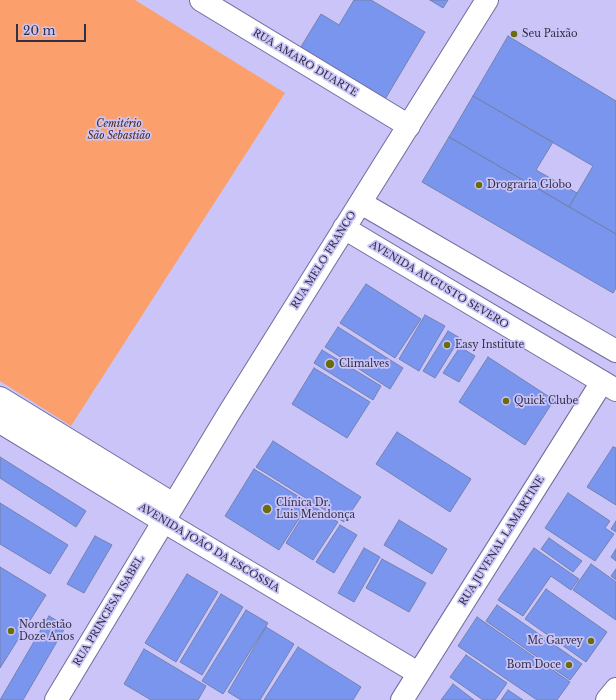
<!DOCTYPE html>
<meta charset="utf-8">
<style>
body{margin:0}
#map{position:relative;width:616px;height:700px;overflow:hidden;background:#cac4f8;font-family:"Libre Baskerville",serif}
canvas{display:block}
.scale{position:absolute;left:16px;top:24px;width:70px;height:18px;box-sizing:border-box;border:2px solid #323044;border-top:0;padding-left:5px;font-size:12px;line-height:14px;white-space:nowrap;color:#323044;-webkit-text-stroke:3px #cac4f8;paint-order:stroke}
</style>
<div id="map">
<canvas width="616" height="700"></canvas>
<div class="scale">20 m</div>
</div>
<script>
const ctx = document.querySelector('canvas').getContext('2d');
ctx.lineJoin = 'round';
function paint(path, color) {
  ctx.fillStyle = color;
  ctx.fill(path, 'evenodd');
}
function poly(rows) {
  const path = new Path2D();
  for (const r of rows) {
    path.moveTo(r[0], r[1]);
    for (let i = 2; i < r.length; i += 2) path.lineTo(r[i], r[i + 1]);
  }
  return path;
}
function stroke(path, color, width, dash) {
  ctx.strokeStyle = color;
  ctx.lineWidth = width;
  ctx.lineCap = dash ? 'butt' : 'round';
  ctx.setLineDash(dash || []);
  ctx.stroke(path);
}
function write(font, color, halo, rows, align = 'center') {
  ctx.font = font + ' "Libre Baskerville",serif';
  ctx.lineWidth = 3.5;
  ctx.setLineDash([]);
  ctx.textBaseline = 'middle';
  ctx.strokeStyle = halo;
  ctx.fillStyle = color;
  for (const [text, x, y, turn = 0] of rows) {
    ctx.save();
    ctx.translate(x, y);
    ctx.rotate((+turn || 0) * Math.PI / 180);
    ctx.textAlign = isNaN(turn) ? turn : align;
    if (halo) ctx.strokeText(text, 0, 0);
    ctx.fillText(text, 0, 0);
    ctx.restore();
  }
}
paint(poly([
 [0,0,135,0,285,93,71,426,0,381]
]), '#fba06c');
const building = poly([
 [354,0,371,0,425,32,384,101,299,50,321,14,339,25,354,0],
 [430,0,448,0,443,8,430,0],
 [508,36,616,101,616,234,569,207,593,166,473,96,508,36],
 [473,96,553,142,536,170,577,193,569,207,449,137,473,96],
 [449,137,616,234,616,288,613,293,422,182,449,137],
 [366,284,421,319,395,358,340,323,366,284],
 [425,315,445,326,419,371,399,359,425,315],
 [338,327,403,368,390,389,325,347,338,327],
 [448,331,460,338,435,378,423,371,448,331],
 [460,347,475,356,459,382,443,373,460,347],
 [322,350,381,386,373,400,314,363,322,350],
 [488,357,554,400,525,445,459,402,488,357],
 [314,368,370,402,347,438,292,404,314,368],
 [397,432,471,479,450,512,376,464,397,432],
 [273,441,361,497,344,522,256,467,273,441],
 [613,447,616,448,616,505,587,487,613,447],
 [0,457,86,511,76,527,0,478,0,457],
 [254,469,309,503,279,550,225,516,254,469],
 [568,493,610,521,605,528,614,534,595,561,545,528,568,493],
 [0,503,68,545,50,574,0,544,0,503],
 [310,504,338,522,313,560,286,543,310,504],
 [399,520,447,549,432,574,384,545,399,520],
 [616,521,616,532,611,529,616,521],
 [340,525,357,535,334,573,316,562,340,525],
 [95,536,112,545,84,593,67,584,95,536],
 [549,538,582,561,573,572,541,549,549,538],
 [364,548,380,557,354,602,338,593,364,548],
 [534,548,579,579,571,590,551,576,523,616,498,600,534,548],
 [616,549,616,561,611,557,616,549],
 [382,559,426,583,409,612,366,588,382,559],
 [591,564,616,582,616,620,573,590,591,564],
 [0,567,46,595,0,668,0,567],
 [616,569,616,580,611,576,616,569],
 [187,574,218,592,176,662,145,643,187,574],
 [546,589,607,632,586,662,525,619,546,589],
 [221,594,243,607,202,675,180,662,221,594],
 [497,605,582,664,570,680,486,621,497,605],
 [246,610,268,623,223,694,202,681,246,610],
 [49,616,66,626,23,700,0,700,49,616],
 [477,617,570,682,557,700,537,700,458,646,477,617],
 [266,627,294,644,260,700,241,700,228,692,266,627],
 [298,647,361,687,353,700,264,700,298,647],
 [144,649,206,686,198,700,151,700,124,684,144,649],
 [466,655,507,683,495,700,483,700,450,677,466,655],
 [453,684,474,700,441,700,453,684],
 [508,690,523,700,501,700,508,690]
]);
paint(building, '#7a95ed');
stroke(building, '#7382b0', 1);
const minor = poly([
 [201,0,409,126],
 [163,521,418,673],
 [402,700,602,382]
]);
const major = poly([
 [361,203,616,351],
 [344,228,616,390],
 [0,398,173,504],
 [0,422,163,521],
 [56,700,229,413,487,0],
 [607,700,616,689]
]);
stroke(minor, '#726c9b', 24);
stroke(major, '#726c9b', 24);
stroke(minor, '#fff', 22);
stroke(major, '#fff', 22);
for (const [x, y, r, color] of [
 [514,34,4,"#6b6c0c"],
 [479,185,4,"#6b6c0c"],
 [447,345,4,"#6b6c0c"],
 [330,364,5,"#6b6c0c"],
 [506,401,4,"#6b6c0c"],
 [267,509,5,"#6b6c0c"],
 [11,631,4,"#6b6c0c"],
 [591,641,4,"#6b6c0c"],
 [569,665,4,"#6b6c0c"]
]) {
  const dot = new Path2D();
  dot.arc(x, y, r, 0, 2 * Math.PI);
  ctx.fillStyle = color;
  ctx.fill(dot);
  stroke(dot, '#cac4f8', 1.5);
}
write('10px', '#323044', '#cac4f8', [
 ["Seu Paixão",522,34],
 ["Drograria Globo",487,185],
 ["Easy Institute",455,345],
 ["Climalves",339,364],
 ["Quick Clube",514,401],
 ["Clínica Dr.",276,503],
 ["Luis Mendonça",276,515],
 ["Nordestão",19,625],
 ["Doze Anos",19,637],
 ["Mc Garvey",583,641,"right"],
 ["Bom Doce",561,665,"right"]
], 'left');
write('10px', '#323044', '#cac4f8', [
 ["RUA AMARO DUARTE",305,63,31],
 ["RUA MELO FRANCO",324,260,-58],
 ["AVENIDA AUGUSTO SEVERO",439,285,31],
 ["RUA JUVENAL LAMARTINE",502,541,-58],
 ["AVENIDA JOÃO DA ESCÓSSIA",209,548,31],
 ["RUA PRINCESA ISABEL",109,611,-59]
]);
write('italic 10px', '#4c2710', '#cac4f8', [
 ["Cemitério",119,124],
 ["São Sebastião",119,136]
]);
</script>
